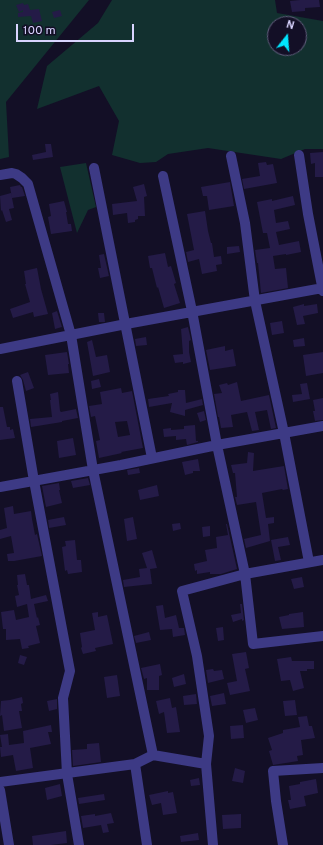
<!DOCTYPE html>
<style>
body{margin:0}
#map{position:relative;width:323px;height:845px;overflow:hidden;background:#130f26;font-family:Overpass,sans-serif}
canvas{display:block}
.north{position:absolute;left:267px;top:16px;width:40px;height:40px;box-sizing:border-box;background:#130f26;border:1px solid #625e7d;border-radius:50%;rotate:17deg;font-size:11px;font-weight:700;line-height:16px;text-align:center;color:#d9d4ff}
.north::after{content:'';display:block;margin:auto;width:14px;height:18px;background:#00e5ff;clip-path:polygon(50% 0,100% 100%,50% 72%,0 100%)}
.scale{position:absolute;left:16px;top:24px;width:118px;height:18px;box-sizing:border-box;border:2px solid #d9d4ff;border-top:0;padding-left:5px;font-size:12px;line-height:14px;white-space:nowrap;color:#d9d4ff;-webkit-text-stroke:3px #130f26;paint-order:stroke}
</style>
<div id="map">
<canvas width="323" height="845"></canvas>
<div class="north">N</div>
<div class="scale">100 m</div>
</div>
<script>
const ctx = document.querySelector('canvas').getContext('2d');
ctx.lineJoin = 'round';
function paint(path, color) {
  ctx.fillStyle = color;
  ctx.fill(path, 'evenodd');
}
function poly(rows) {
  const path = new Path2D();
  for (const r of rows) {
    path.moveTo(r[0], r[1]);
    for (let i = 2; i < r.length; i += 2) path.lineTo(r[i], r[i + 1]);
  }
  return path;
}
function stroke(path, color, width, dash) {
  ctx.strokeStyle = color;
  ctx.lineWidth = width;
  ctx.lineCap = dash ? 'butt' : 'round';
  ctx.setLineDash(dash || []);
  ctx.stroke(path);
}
paint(poly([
 [0,0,89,0,6,102,9,157,0,159],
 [112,0,275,0,277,13,323,21,323,149,305,149,281,159,208,148,168,154,156,162,140,163,112,155,119,121,99,86,37,109,47,66,98,23],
 [275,24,299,24,299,48,275,48],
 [86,163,96,207,88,210,77,233,60,167]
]), '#12302f');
paint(poly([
 [300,0,319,0,320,7,305,8,305,11,292,12,290,1],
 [23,3,24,5,28,4,30,10,39,9,42,21,33,23,31,16,18,17,18,13,23,12,23,10,19,12,16,5],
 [60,10,62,16,54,18,52,12],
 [45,144,51,144,53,157,33,160,32,155,46,152],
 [323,152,323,177,315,177,315,163,311,164,310,153],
 [266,162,267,165,273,164,277,183,244,189,242,179,260,176,258,163],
 [230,182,234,206,209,210,207,196,203,196,201,187],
 [144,184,147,196,144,197,145,216,138,216,138,219,135,220,135,222,128,223,127,213,113,215,112,204,137,201,133,187],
 [20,185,21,187,22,187,25,196,12,198,10,187],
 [11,193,14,208,9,209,12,220,6,222,2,210,1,211,0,196],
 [293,196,295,205,274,210,276,223,288,221,290,229,276,232,279,245,299,241,301,252,286,255,286,254,273,256,275,269,286,268,288,288,261,293,258,263,257,263,255,250,270,248,267,233,263,233,257,202,272,199,272,201],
 [64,201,67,212,66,212,68,224,71,224,72,231,51,234,48,217,51,216,49,204],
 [205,211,208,231,211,243,212,243,214,257,221,256,222,264,216,265,217,271,202,274,199,259,188,262,186,252,194,250,187,214],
 [239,246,240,252,227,254,227,247],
 [165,253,168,267,171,266,176,283,174,284,180,303,164,308,158,287,157,288,152,268,150,268,148,256],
 [104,254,109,276,100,278,98,268,101,268,99,255],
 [37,268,41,289,48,314,34,317,33,312,13,318,10,309,30,302,25,284,26,284,24,271],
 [304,304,304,306,317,304,318,313,303,316,305,324,297,325,293,307],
 [57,311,62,327,55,329,52,313],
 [98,313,104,313,105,322,99,322],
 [282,321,284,333,272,335,270,323],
 [188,327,191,340,189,341,189,352,191,362,183,364,183,362,175,363,173,355,183,354,181,329],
 [146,337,147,345,136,346,135,339],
 [304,338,305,346,294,347,293,340],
 [92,340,96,357,107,355,110,372,93,376,87,342],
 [225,346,225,351,233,349,236,366,210,370,206,350],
 [67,352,69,364,68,364,69,373,48,375,45,355],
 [323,352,323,373,306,376,303,355],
 [28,372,34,388,26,391,23,380,20,375],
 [99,379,101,387,92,389,91,381],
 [237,382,241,401,269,395,276,428,271,429,267,410,255,412,259,430,252,431,247,412,231,415,233,427,221,428,219,417,218,417,214,394,222,393,219,385,227,383,228,385],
 [307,383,310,399,293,402,292,395,302,394,300,384],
 [121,388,122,393,132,391,143,448,121,452,122,453,99,458,96,441,100,440,95,416,91,417,89,406,102,404,100,392],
 [127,421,130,435,118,437,115,422],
 [178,390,185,390,186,403,202,399,203,405,185,410,185,416,170,412,172,403,149,407,148,399,169,396,168,394,178,392],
 [58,392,60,411,61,412,76,409,78,418,62,421,62,422,31,427,30,419,52,417,50,400,51,400,50,394],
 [323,398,323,420,315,421,313,411,315,411,313,400],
 [0,407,3,407,7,427,10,427,10,430,13,429,15,438,0,440],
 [204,411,206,420,200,422,197,413],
 [195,425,196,441,198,441,198,442,187,445,186,439,176,440,176,436,164,437,163,429,171,428,171,430,184,429,184,426],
 [73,438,76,455,59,458,57,441],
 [248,452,254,453,253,471,284,466,288,489,283,490,282,489,262,493,266,518,274,517,274,523,268,524,270,541,246,548,244,539,261,535,256,502,237,505,235,497,237,497,235,473,233,473,231,465,247,463],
 [198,459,200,471,193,471,193,473,185,475,182,462],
 [139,468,140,473,128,475,127,470],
 [88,478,90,485,73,488,71,481],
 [59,483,60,490,59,490,62,503,46,507,42,486],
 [157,485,159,496,140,500,138,490],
 [13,506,14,514,31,511,32,519,35,535,37,534,42,556,14,561,8,561,7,554,14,553,11,536,0,539,0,530,7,528,4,508],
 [64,517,66,525,49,528,48,520],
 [133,517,137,539,127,541,124,519],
 [180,523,181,529,173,531,172,524],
 [226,524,227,524,237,569,221,574,210,574,210,572,197,574,197,570,195,571,194,564,207,561,205,550,217,548,216,537,228,535],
 [210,526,210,536,203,537,202,527],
 [288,537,290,545,278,547,281,560,275,561,271,540],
 [75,540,77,560,81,560,82,572,68,574,67,570,65,571,62,547,66,546,65,541],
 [152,550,157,568,150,569,152,584,124,587,123,580,140,577,139,569,147,568,142,553],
 [25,574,27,585,29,585,31,599,46,595,48,601,34,604,37,618,38,617,40,625,36,626,40,643,28,646,29,648,22,649,20,639,6,640,6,629,3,629,1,612,14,610,16,620,29,617,27,604,17,607,15,596,19,595,17,585,18,585,17,575],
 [302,577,304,587,294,589,291,579],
 [240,604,242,604,244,620,242,621,242,619,233,622,231,615,241,613],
 [163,605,165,618,176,615,179,628,184,628,185,635,173,637,172,629,160,630,156,606],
 [98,612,98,617,107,615,113,644,95,648,96,651,83,654,81,648,82,647,80,633,95,630,92,613],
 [303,612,304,627,282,629,279,617,289,615,289,614],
 [223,627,224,640,218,641,216,628],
 [149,632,151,640,136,643,134,636],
 [246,652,249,668,245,669,250,691,230,695,227,683,237,681,232,654],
 [20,655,27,657,24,665,18,663],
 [291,657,292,661,314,661,314,669,307,669,307,671,300,671,304,688,293,691,290,680,281,681,277,659],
 [160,664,162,675,159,676,159,690,147,690,147,678,144,679,141,668],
 [213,669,214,671,222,670,224,679,208,683,206,670],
 [184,674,186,684,174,687,172,678],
 [117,675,120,696,107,698,104,677],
 [224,693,226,704,212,706,210,696],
 [196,694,197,704,184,705,183,696],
 [22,697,23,703,21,704,22,711,19,711,22,728,4,731,2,715,0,716,1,701,10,700],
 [170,698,172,708,176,707,180,732,167,733,164,712,159,714,156,701],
 [57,699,57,709,49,711,47,701],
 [295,700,297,715,285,716,283,701],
 [255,708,258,720,246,723,243,710],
 [307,716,309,726,312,726,315,738,301,740,303,755,297,756,298,761,273,765,269,751,272,750,268,738,283,733,283,730,300,727,298,717],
 [51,725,52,732,48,732,51,744,30,748,33,768,16,771,13,755,1,757,0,747,2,747,0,735,8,734,9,745,24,743,23,731],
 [243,725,244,738,231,739,230,726],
 [99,743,101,762,73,766,72,750,87,749,87,744],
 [235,768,245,771,243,783,232,781],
 [199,778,200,785,191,786,190,780],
 [316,779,318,793,304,796,306,806,290,809,288,800,291,800,289,786,300,784,300,782],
 [60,784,62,796,47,800,45,788],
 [168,791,168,793,173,792,177,813,163,815,161,803,152,805,149,795],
 [104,794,105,800,79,804,78,798],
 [111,813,114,823,107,824,109,832,103,833,101,825,83,828,81,816,95,814,95,816],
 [241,814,241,828,223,829,222,815],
 [66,831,67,843,51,845,33,845,32,836],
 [198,833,199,840,181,842,180,836]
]), '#241b47');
stroke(poly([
 [299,155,308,214,323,291],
 [231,156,245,223,255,301,284,433,309,562],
 [94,168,152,458],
 [0,175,12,173,16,174,22,178,28,184,71,335,93,470,153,755],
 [163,176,192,311,217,445,245,574,253,644,323,636],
 [0,349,126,324,323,288],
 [17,381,34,481,70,671,63,698,67,774,79,845],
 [0,487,121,465,217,445,323,426],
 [0,782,135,764],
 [0,790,9,845],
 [147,845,135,764,153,755,206,764],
 [213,845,206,764,209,736,197,656,182,591,245,574,323,560],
 [283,845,276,801,273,771,323,768]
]), '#3d3a85', 10);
</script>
